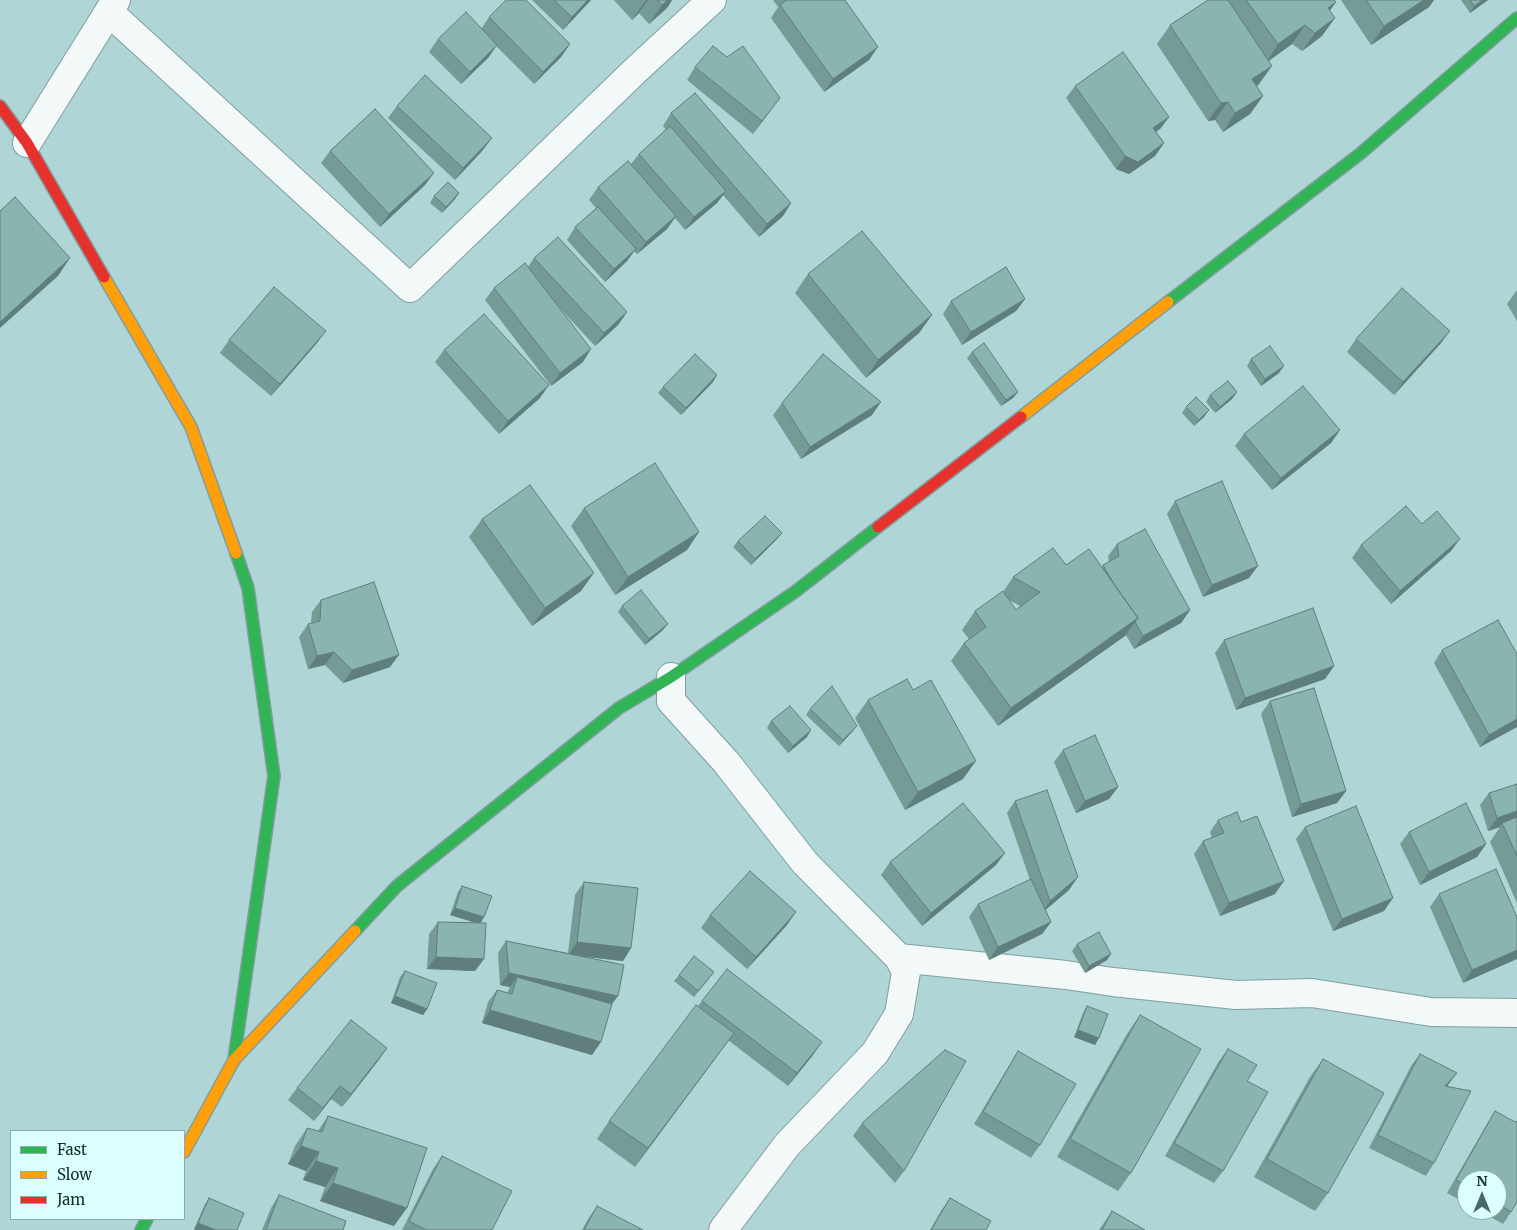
<!DOCTYPE html>
<style>
body{margin:0}
#map{position:relative;width:1517px;height:1230px;overflow:hidden;background:#afd5d6;font-family:Merriweather,serif}
canvas{display:block}
.legend{position:absolute;left:10px;top:1130px;width:175px;height:90px;box-sizing:border-box;background:#ddfeff;border:1px solid #8baaab;margin:0;padding:6px 9px;list-style:none;font-size:15px;color:#102c2c}
.legend li{display:flex;align-items:center;gap:10px;height:25px}
.legend b{width:25px;border:1px solid #8baaab}
.north{position:absolute;left:1457px;top:1170px;width:50px;height:50px;box-sizing:border-box;background:#ddfeff;border:1px solid #8baaab;border-radius:50%;rotate:0deg;font-size:14px;font-weight:700;line-height:20px;text-align:center;color:#102c2c}
.north::after{content:'';display:block;margin:auto;width:18px;height:22px;background:#486768;clip-path:polygon(50% 0,100% 100%,50% 72%,0 100%)}
</style>
<div id="map">
<canvas width="1517" height="1230"></canvas>
<ul class="legend">
<li><b style="height:6px;background:#30b455"></b>Fast</li>
<li><b style="height:6px;background:#ff9f0a"></b>Slow</li>
<li><b style="height:6px;background:#e5322d"></b>Jam</li>
</ul>
<div class="north">N</div>
</div>
<script>
const ctx = document.querySelector('canvas').getContext('2d');
ctx.lineJoin = 'round';
function poly(rows) {
  const path = new Path2D();
  for (const r of rows) {
    path.moveTo(r[0], r[1]);
    for (let i = 2; i < r.length; i += 2) path.lineTo(r[i], r[i + 1]);
  }
  return path;
}
function stroke(path, color, width, dash) {
  ctx.strokeStyle = color;
  ctx.lineWidth = width;
  ctx.lineCap = dash ? 'butt' : 'round';
  ctx.setLineDash(dash || []);
  ctx.stroke(path);
}
function paint(path, color) {
  ctx.fillStyle = color;
  ctx.fill(path, 'evenodd');
}
const street = poly([
 [109,12,410,288,637,69,712,0],
 [27,143,116,0],
 [671,677,671,701,726,762,805,863,899,958,906,972,899,1014,875,1053,787,1145,723,1230],
 [899,958,1066,975,1113,982,1236,995,1312,993,1431,1012,1517,1013]
]);
const fast = poly([
 [1168,302,1361,153,1517,18],
 [355,931,397,886,619,708,671,677,796,591,878,527],
 [234,1060,274,776,248,588,236,553],
 [141,1230,147,1219]
]);
const slow = poly([
 [104,277,191,427,236,553],
 [1021,417,1168,302],
 [184,1152,234,1060,355,931]
]);
const jam = poly([
 [0,106,27,143,104,277],
 [878,527,1021,417]
]);
stroke(street, '#809e9e', 30);
stroke(fast, '#809e9e', 14);
stroke(slow, '#809e9e', 14);
stroke(jam, '#809e9e', 14);
stroke(street, '#f3f9f9', 28);
stroke(fast, '#30b455', 11);
stroke(slow, '#ff9f0a', 11);
stroke(jam, '#e5322d', 11);
paint(poly([
 [532,0,591,0,563,30],
 [614,0,672,0,667,8,649,24,639,13,632,20],
 [773,0,845,0,869,60,824,92,771,18,778,7],
 [1208,0,1334,0,1336,2,1330,10,1322,36,1302,51,1292,44,1268,61,1259,84,1257,86,1263,96,1250,114,1223,132,1215,120,1208,121,1157,44,1170,25],
 [1341,0,1434,0,1429,7,1371,45],
 [1461,0,1488,0,1470,13],
 [489,17,570,44,561,57,534,84,496,46,488,58,461,84,429,52,438,39,481,29],
 [695,67,771,110,753,134,687,80],
 [1075,86,1169,117,1160,129,1156,132,1164,143,1155,156,1129,174,1116,169,1066,98],
 [397,106,483,150,455,180,388,118],
 [671,113,791,203,783,216,759,237,723,195,717,203,685,230,675,218,667,229,637,254,634,251,627,261,605,282,567,240,575,227,596,208,589,200,598,187,631,164,639,154,666,130,663,126],
 [330,151,425,185,380,227,321,163],
 [459,193,455,199,442,213,430,203,434,196],
 [534,258,627,312,618,325,595,346,557,305,583,362,551,386,485,300,494,288,528,267],
 [808,274,932,315,919,333,866,378,795,293],
 [1517,290,1517,321,1507,304],
 [1025,299,1016,311,962,345,943,314,951,301],
 [1356,339,1441,343,1394,395,1347,352],
 [229,340,317,343,271,396,220,353],
 [444,350,540,398,499,434,435,362],
 [972,352,1018,392,1013,398,1001,406,967,358],
 [1251,359,1279,373,1261,386,1247,366],
 [713,382,681,415,658,393,663,387],
 [1237,392,1232,399,1215,413,1206,402,1210,395],
 [782,403,872,415,801,459,773,415],
 [1186,407,1204,417,1194,426,1182,413],
 [1340,430,1331,443,1272,490,1235,446,1244,434],
 [1175,501,1249,578,1203,597,1167,514],
 [584,508,687,550,615,595,571,526],
 [482,519,581,591,532,626,469,537],
 [1422,524,1451,551,1391,604,1352,558,1361,545],
 [782,533,777,539,751,565,733,547,738,541],
 [1117,544,1190,610,1181,623,1134,649,1126,635,998,726,951,661,964,643,969,639,962,630,975,611,1003,592,1013,577,1066,565,1102,567,1103,565,1109,562,1108,556],
 [1009,600,1020,606,1016,610],
 [321,600,390,667,343,683,325,665,308,669,299,637,308,624,311,623,312,612],
 [622,606,663,630,645,645,618,612],
 [1224,640,1334,666,1325,679,1236,710,1215,653],
 [1442,650,1517,654,1517,727,1480,747,1434,663],
 [868,700,963,779,905,810,855,718],
 [1270,701,1346,791,1337,803,1292,817,1261,714],
 [810,709,857,726,852,732,839,746,806,715],
 [771,721,807,737,788,753,767,728],
 [1063,750,1118,787,1109,799,1076,813,1054,762],
 [1517,784,1517,903,1490,842,1500,827,1488,831,1480,805,1489,793],
 [1015,801,1069,890,1045,910,1051,922,1042,934,989,960,969,917,978,904,1030,880,1007,813],
 [1218,820,1275,894,1220,916,1194,854,1203,841,1212,838,1210,832],
 [1305,827,1384,911,1333,931,1296,839],
 [1409,832,1486,844,1477,857,1420,885,1400,844],
 [890,862,996,865,922,926,881,875],
 [584,882,631,948,623,961,582,956,611,1005,592,1055,482,1023,488,1002,497,990,507,993,510,987,500,985,498,953,506,941,568,953,575,895],
 [462,886,480,923,475,971,427,969,429,934,438,922,476,923,450,915,458,892],
 [1439,894,1517,917,1463,983,1430,907],
 [710,915,787,925,747,969,701,928],
 [1077,944,1107,960,1085,973,1072,951],
 [405,971,427,1009,423,1015,391,1003,400,977],
 [679,975,709,979,694,997,674,981],
 [702,1001,813,1055,788,1086,728,1040,635,1167,597,1139,609,1121],
 [1087,1006,1095,1045,1074,1037,1083,1013],
 [1140,1015,1131,1173,1118,1191,1057,1157,1127,1034],
 [387,1048,378,1061,342,1107,331,1099,314,1121,288,1100,297,1088],
 [1228,1049,1247,1081,1223,1171,1214,1183,1165,1156,1219,1061],
 [1018,1051,1040,1145,1031,1158,974,1124,1010,1064],
 [1420,1054,1448,1086,1434,1163,1426,1176,1369,1148,1411,1066],
 [1323,1059,1328,1193,1315,1211,1254,1177,1310,1077],
 [1495,1111,1511,1212,1503,1224,1478,1210,1497,1210,1497,1180,1467,1180,1467,1204,1447,1193,1487,1124],
 [328,1116,394,1226,320,1201,325,1187,303,1180,306,1171,288,1164,295,1146,307,1128,318,1131],
 [862,1123,904,1171,895,1183,853,1136],
 [442,1156,492,1230,402,1230,433,1169],
 [279,1195,343,1230,262,1230,271,1208],
 [209,1198,237,1230,196,1230,194,1229,205,1204],
 [950,1198,986,1230,930,1230,941,1211],
 [597,1206,643,1230,582,1230,588,1219],
 [1112,1211,1145,1230,1099,1230]
]), '#769b97');
paint(poly([
 [588,0,591,0,563,30,572,17],
 [646,0,648,0,639,13,632,20],
 [668,0,672,0,667,8,649,24,662,5],
 [1424,0,1434,0,1429,7,1371,45,1384,26],
 [1483,0,1488,0,1470,13,1474,6],
 [1336,2,1323,20,1328,8],
 [1335,18,1322,36,1302,51,1315,33],
 [1305,25,1292,44,1266,63,1278,44],
 [570,44,561,57,534,84,543,72],
 [497,45,488,58,461,84,470,72],
 [878,47,869,60,824,92,833,79],
 [1272,66,1259,84,1239,97,1252,79],
 [1263,96,1250,114,1223,132,1235,113],
 [780,98,753,134,762,121],
 [1228,102,1215,120,1208,121,1221,103],
 [1169,117,1160,129,1144,140,1153,128],
 [492,138,483,150,455,180,463,168],
 [1164,143,1155,156,1129,174,1116,169,1125,156],
 [434,173,425,185,380,227,389,214],
 [726,191,717,203,685,230,694,217],
 [459,193,455,199,442,213,446,207],
 [791,203,783,216,759,237,767,224],
 [676,216,667,229,637,254,646,242],
 [636,249,627,261,605,282,614,269],
 [70,258,58,276,0,328,0,322],
 [1025,299,1016,311,962,345,971,332],
 [627,312,618,325,595,346,604,333],
 [932,315,919,333,866,378,878,360],
 [326,331,317,343,271,396,280,384],
 [1450,331,1441,343,1394,395,1403,382],
 [591,349,583,362,551,386,560,373],
 [1284,366,1279,373,1261,386,1265,379],
 [717,375,713,382,681,415,686,408],
 [549,385,540,398,499,434,508,421],
 [1018,392,1013,398,1001,406,1006,400],
 [1237,392,1232,399,1215,413,1220,407],
 [881,402,872,415,801,459,810,447],
 [1209,410,1204,417,1194,426,1199,420],
 [1340,430,1331,443,1272,490,1281,478],
 [699,532,687,550,615,595,628,577],
 [782,533,777,539,751,565,755,559],
 [1460,539,1451,551,1391,604,1400,591],
 [1258,566,1249,578,1203,597,1212,585],
 [594,573,581,591,532,626,545,608],
 [1190,610,1181,623,1134,649,1143,636],
 [1138,618,1125,636,998,726,1011,708],
 [668,624,663,630,645,645,649,639],
 [334,652,325,665,308,669,317,656],
 [399,655,390,667,343,683,352,670],
 [1334,666,1325,679,1236,710,1245,698],
 [1517,719,1517,727,1480,747,1489,735],
 [857,726,852,732,839,746,843,740],
 [811,730,807,737,788,753,793,746],
 [976,761,963,779,905,810,918,792],
 [1118,787,1109,799,1076,813,1085,801],
 [1346,791,1337,803,1292,817,1301,804],
 [1517,811,1517,821,1502,823,1500,827,1488,831,1497,818],
 [1486,844,1477,857,1420,885,1429,872],
 [1005,853,996,865,922,926,931,913],
 [1078,877,1069,890,1042,913,1050,901],
 [1284,881,1275,894,1220,916,1229,903],
 [1393,898,1384,911,1333,931,1342,919],
 [455,908,484,917,480,924,450,915],
 [796,912,787,925,747,969,756,957],
 [1051,922,1042,934,989,960,998,947],
 [577,942,631,948,623,961,568,955],
 [1517,950,1517,959,1463,983,1472,970],
 [1111,954,1107,960,1085,973,1089,966],
 [436,957,484,959,475,971,427,969],
 [509,973,618,996,609,1008,517,977,510,987,500,985],
 [395,996,427,1009,423,1015,391,1003],
 [490,1010,601,1042,592,1055,482,1023],
 [1078,1030,1099,1038,1095,1045,1074,1037],
 [734,1033,721,1051,635,1167,648,1148],
 [822,1042,813,1055,788,1086,797,1073],
 [387,1048,378,1061,342,1107,351,1094],
 [1457,1073,1448,1085,1436,1098,1445,1086],
 [340,1086,331,1099,314,1121,323,1108],
 [301,1146,319,1152,306,1171,288,1164],
 [316,1161,338,1168,325,1187,303,1180],
 [333,1183,407,1208,394,1226,320,1201],
 [198,1223,216,1230,196,1230,194,1229]
]), '#607e7b');
const building = poly([
 [506,0,526,0,570,44,543,72,489,17,506,0],
 [554,0,588,0,572,17,554,0],
 [657,0,668,0,662,5,657,0],
 [787,0,845,0,878,47,833,79,780,5,787,0],
 [1208,0,1228,0,1272,66,1252,79,1263,96,1235,113,1228,102,1221,103,1170,25,1208,0],
 [1246,0,1334,0,1336,2,1328,8,1335,18,1315,33,1305,25,1278,44,1246,0],
 [1366,0,1424,0,1384,26,1366,0],
 [1470,0,1483,0,1474,6,1470,0],
 [466,12,497,45,470,72,438,39,466,12],
 [713,46,727,57,743,46,780,98,762,121,695,67,713,46],
 [1123,52,1169,117,1153,128,1164,143,1138,162,1125,156,1075,86,1123,52],
 [425,75,492,138,463,168,397,106,425,75],
 [695,93,791,203,767,224,671,113,695,93],
 [375,109,434,173,389,214,330,151,375,109],
 [670,126,726,191,694,217,639,154,670,126],
 [628,161,676,216,646,242,598,187,628,161],
 [448,182,459,193,446,207,434,196,448,182],
 [15,197,70,258,0,322,0,211,15,197],
 [598,207,636,249,614,269,575,227,598,207],
 [862,231,932,315,878,360,808,274,862,231],
 [558,237,627,312,604,333,534,258,558,237],
 [525,263,591,349,560,373,494,288,525,263],
 [1006,267,1025,299,971,332,951,301,1006,267],
 [274,287,326,331,280,384,229,340,274,287],
 [1402,288,1450,331,1403,382,1356,339,1402,288],
 [484,314,549,385,508,421,444,350,484,314],
 [984,343,1018,392,1006,400,972,352,984,343],
 [1270,346,1284,366,1265,379,1251,359,1270,346],
 [695,354,717,375,686,408,663,387,695,354],
 [823,354,881,402,810,447,782,403,823,354],
 [1228,381,1237,392,1220,407,1210,395,1228,381],
 [1303,386,1340,430,1281,478,1244,434,1303,386],
 [1196,397,1209,410,1199,420,1186,407,1196,397],
 [655,463,699,532,628,577,584,508,655,463],
 [1222,481,1258,566,1212,585,1175,501,1222,481],
 [530,485,594,573,545,608,482,519,530,485],
 [1406,506,1422,524,1437,511,1460,539,1400,591,1361,545,1406,506],
 [765,516,782,533,755,559,738,541,765,516],
 [1145,529,1190,610,1143,636,1135,622,1138,618,1114,584,1103,565,1119,556,1117,544,1145,529],
 [1053,548,1066,565,1089,549,1138,618,1011,708,964,643,986,627,975,611,1003,591,1016,610,1040,592,1013,577,1053,548],
 [374,582,399,655,352,670,334,652,317,656,308,624,320,621,321,600,374,582],
 [641,590,668,624,649,639,622,606,641,590],
 [1313,608,1334,666,1245,698,1224,640,1313,608],
 [1498,620,1517,654,1517,719,1489,735,1442,650,1498,620],
 [907,679,913,690,931,680,976,761,918,792,868,700,907,679],
 [832,686,857,726,843,740,810,709,832,686],
 [1314,688,1346,791,1301,804,1270,701,1314,688],
 [790,706,811,730,793,746,771,721,790,706],
 [1095,735,1118,787,1085,801,1063,750,1095,735],
 [1517,784,1517,811,1497,818,1489,793,1517,784],
 [1047,790,1078,877,1050,901,1015,801,1047,790],
 [963,803,1005,853,931,913,890,862,963,803],
 [1466,803,1486,844,1429,872,1409,832,1466,803],
 [1356,806,1393,898,1342,919,1305,827,1356,806],
 [1237,812,1241,822,1257,816,1284,881,1229,903,1203,841,1224,833,1218,820,1237,812],
 [1517,817,1517,856,1502,823,1517,817],
 [1496,869,1517,917,1517,950,1472,970,1439,894,1496,869],
 [750,871,796,912,756,957,710,915,750,871],
 [1031,879,1051,922,998,947,978,904,1031,879],
 [584,882,638,888,631,948,577,942,584,882],
 [462,886,492,896,484,917,455,908,462,886],
 [438,922,486,923,484,959,436,957,438,922],
 [1099,932,1111,954,1089,966,1077,944,1099,932],
 [506,941,624,965,618,996,509,973,506,941],
 [694,956,714,972,698,991,679,975,694,956],
 [727,969,822,1042,797,1073,702,1001,727,969],
 [405,971,437,983,427,1009,395,996,405,971],
 [517,977,612,1004,601,1042,490,1010,497,990,512,994,517,977],
 [696,1005,734,1033,648,1148,609,1121,696,1005],
 [1087,1006,1108,1014,1099,1038,1078,1030,1087,1006],
 [1140,1015,1201,1049,1131,1173,1070,1139,1140,1015],
 [351,1020,387,1048,351,1094,340,1086,323,1108,297,1088,351,1020],
 [1228,1049,1257,1065,1247,1081,1268,1092,1223,1171,1174,1143,1228,1049],
 [945,1050,966,1061,904,1171,862,1123,945,1050],
 [1018,1051,1076,1084,1040,1145,983,1112,1018,1051],
 [1420,1054,1457,1073,1445,1086,1471,1091,1434,1163,1378,1135,1420,1054],
 [1323,1059,1384,1093,1328,1193,1267,1159,1323,1059],
 [1495,1111,1515,1122,1517,1121,1517,1202,1511,1212,1497,1203,1497,1180,1467,1180,1467,1186,1456,1180,1495,1111],
 [328,1116,427,1148,407,1208,333,1183,338,1168,316,1161,319,1152,301,1146,307,1128,322,1132,328,1116],
 [442,1156,512,1191,492,1230,426,1230,409,1221,442,1156],
 [279,1195,346,1221,343,1230,266,1230,279,1195],
 [209,1198,244,1213,237,1230,216,1230,198,1223,209,1198],
 [950,1198,991,1221,986,1230,931,1230,950,1198],
 [597,1206,643,1230,584,1230,597,1206],
 [1112,1211,1145,1230,1102,1230,1112,1211]
]);
paint(building, '#89b4b0');
stroke(building, '#607e7b', 1);
</script>
